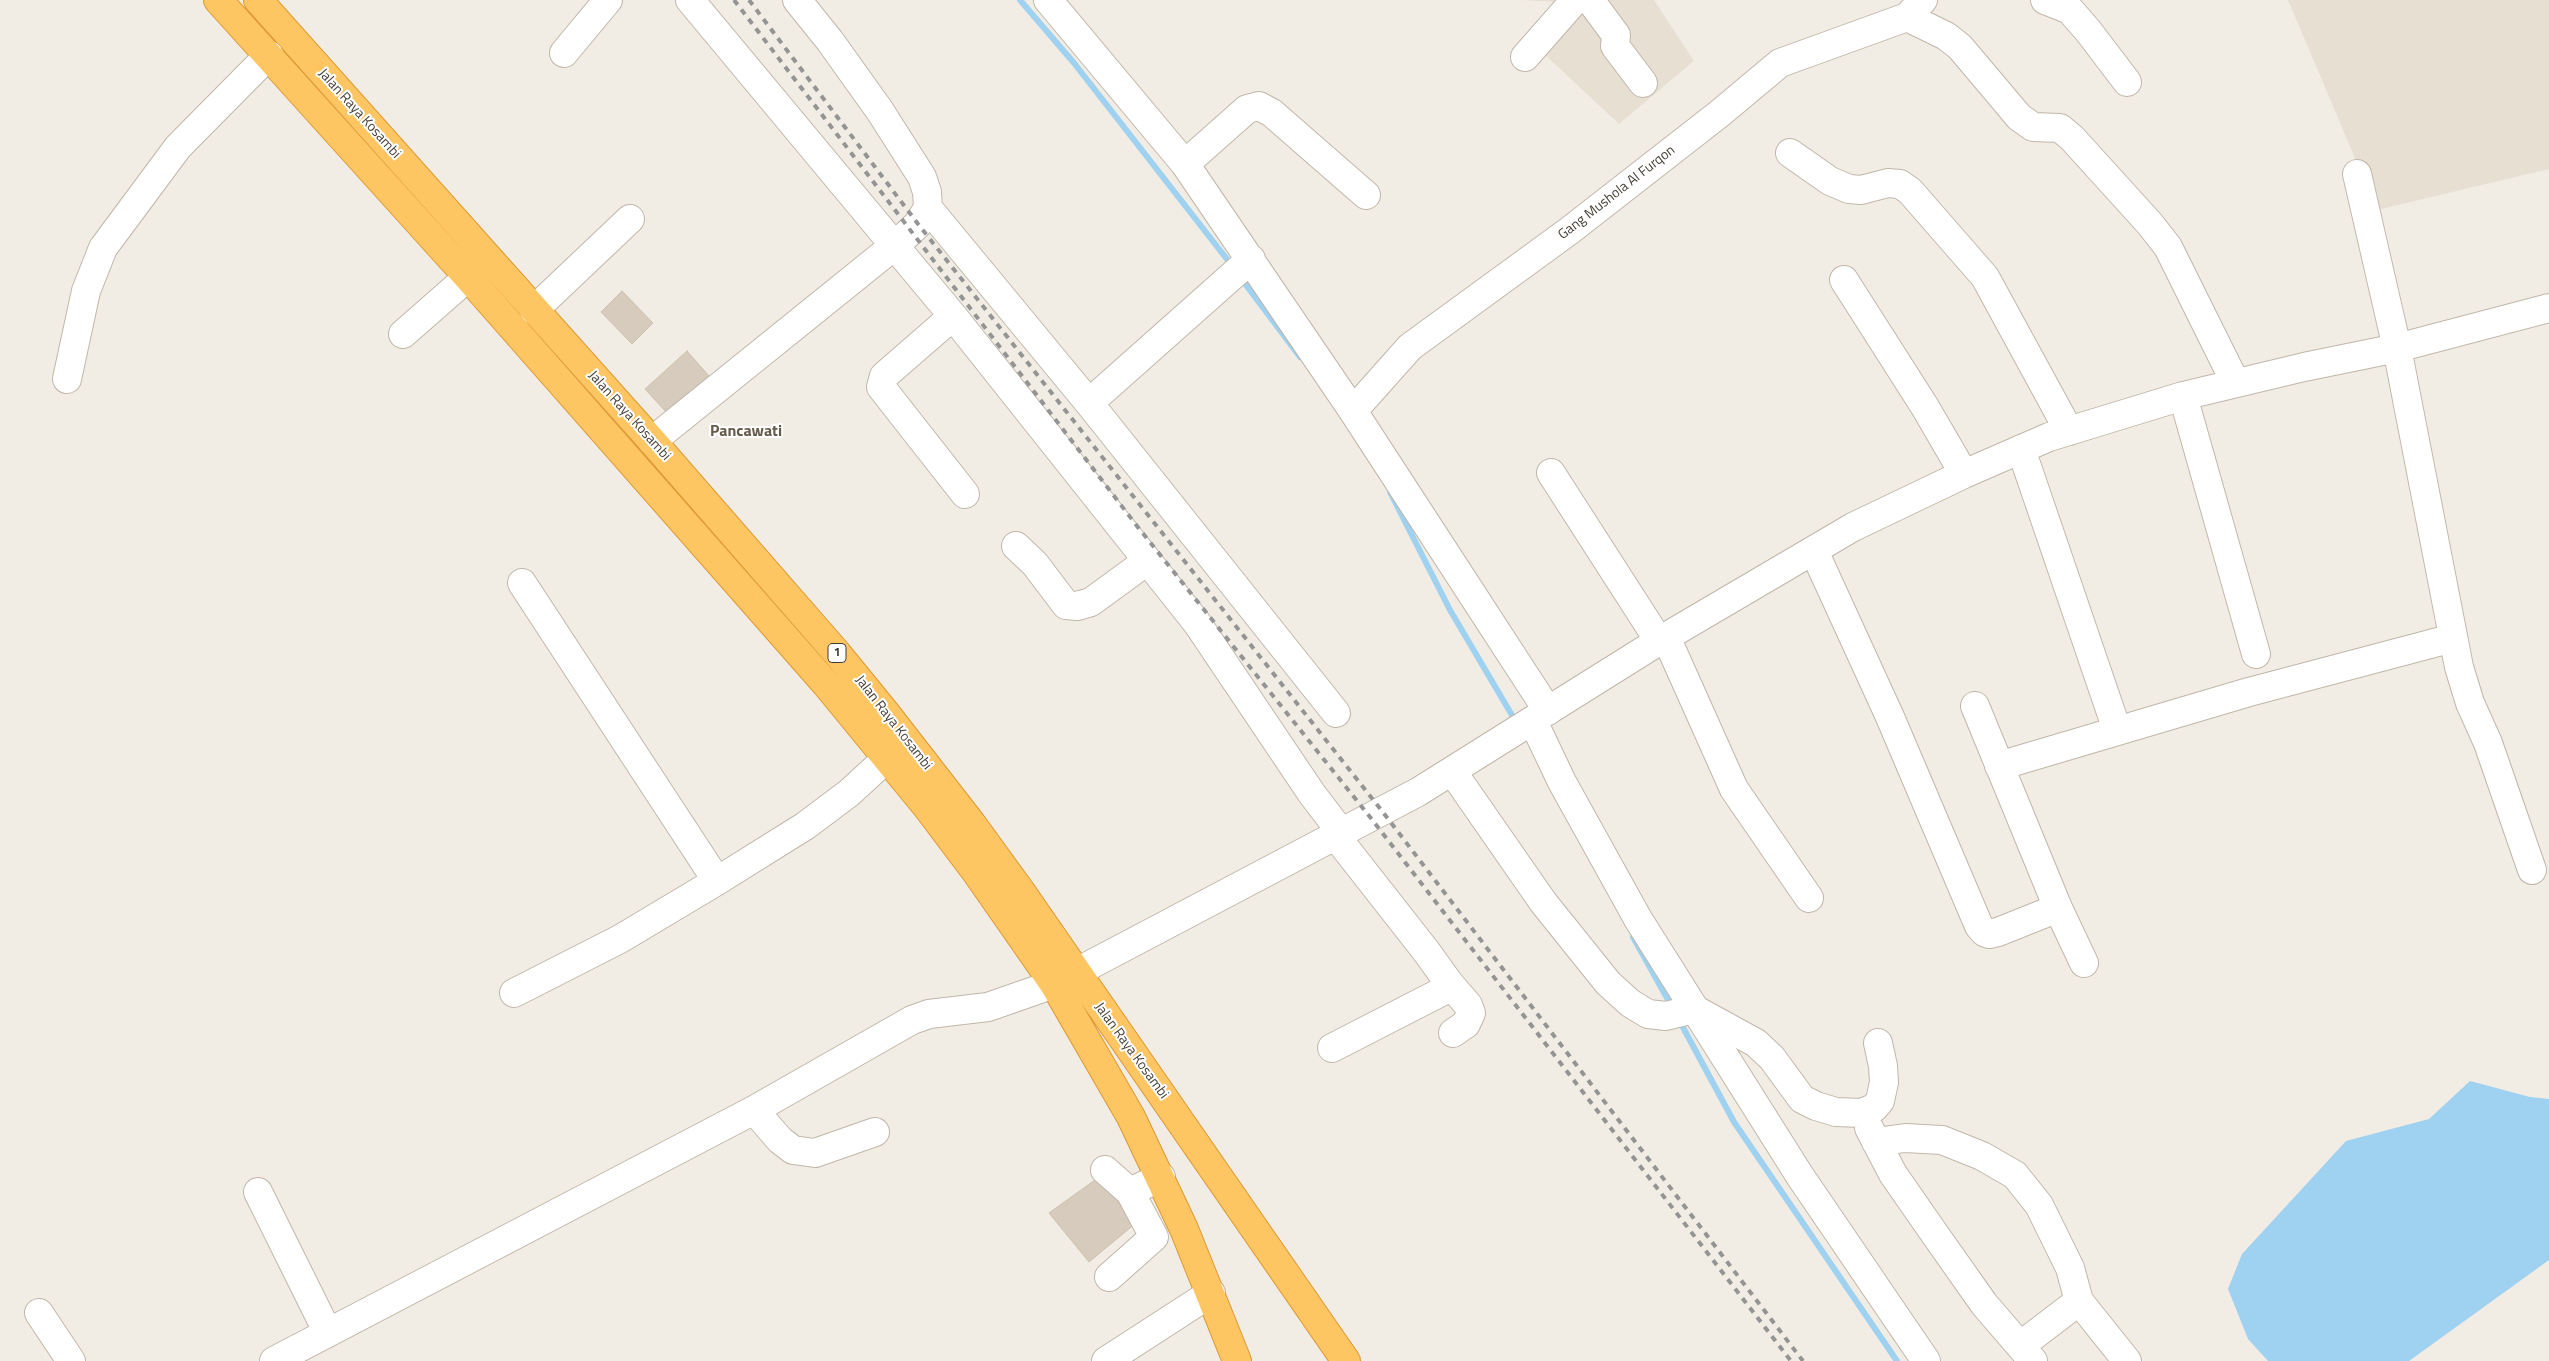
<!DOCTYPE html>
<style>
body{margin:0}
canvas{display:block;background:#f2ede4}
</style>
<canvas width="2549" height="1361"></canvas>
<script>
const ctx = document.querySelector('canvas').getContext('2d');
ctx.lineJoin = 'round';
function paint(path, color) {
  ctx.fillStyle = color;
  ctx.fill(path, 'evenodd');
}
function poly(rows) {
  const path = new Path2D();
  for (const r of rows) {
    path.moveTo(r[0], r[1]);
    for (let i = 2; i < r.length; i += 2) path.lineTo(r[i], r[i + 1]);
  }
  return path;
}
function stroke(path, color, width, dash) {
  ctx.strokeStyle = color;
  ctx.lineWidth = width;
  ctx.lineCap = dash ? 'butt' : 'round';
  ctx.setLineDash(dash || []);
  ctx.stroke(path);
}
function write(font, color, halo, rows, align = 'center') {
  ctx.font = font + ' "Titillium Web",sans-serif';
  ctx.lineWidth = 4;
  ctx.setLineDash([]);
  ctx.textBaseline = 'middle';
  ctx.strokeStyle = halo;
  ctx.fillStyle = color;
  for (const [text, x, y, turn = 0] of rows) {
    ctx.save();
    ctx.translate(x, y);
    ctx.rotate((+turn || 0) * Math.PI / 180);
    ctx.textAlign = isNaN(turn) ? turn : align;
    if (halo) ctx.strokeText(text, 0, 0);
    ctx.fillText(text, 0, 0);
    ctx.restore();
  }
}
paint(poly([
 [1520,0,1654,0,1694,61,1619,124,1528,39,1560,2],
 [2288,0,2549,0,2549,169,2377,210]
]), '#e6dfd2');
paint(poly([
 [2470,1081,2530,1097,2549,1099,2549,1260,2409,1361,2268,1361,2248,1339,2228,1289,2242,1254,2346,1141,2429,1119]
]), '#9fd1f0');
stroke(poly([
 [1020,0,1074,63,1233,267],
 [1240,277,1300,357],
 [1390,492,1450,610,1516,722],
 [1633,937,1672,1007],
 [1679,1020,1734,1122,1897,1361]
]), '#9fd1f0', 6);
const building = poly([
 [622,291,653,323,632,344,601,312,622,291],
 [687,351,709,376,667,413,645,389,687,351],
 [1099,1177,1136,1223,1089,1262,1049,1213,1099,1177]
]);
paint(building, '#d6cbbc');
stroke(building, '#cec0ac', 1);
const minor = poly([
 [690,0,953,316,1197,623,1312,794,1341,832],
 [1048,0,1185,164,1353,411,1548,711],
 [1590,0,1616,35,1615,46,1643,83],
 [2045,0,2070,10,2089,32,2127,82],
 [1907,17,1946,36,1960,47,2019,117,2033,127,2060,128,2072,138,2150,224,2168,247,2235,382],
 [564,53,608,0],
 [1525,57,1575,0],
 [1790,153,1830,181,1849,189,1861,190,1888,183,1900,184,1910,191,1985,277,2069,431],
 [1185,164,1247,109,1259,106,1272,113,1366,195],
 [2357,174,2397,348,2459,667,2470,703,2488,743,2532,870],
 [928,208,1089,403,1336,713],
 [1844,280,1925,407,1964,474],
 [534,310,630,219],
 [953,316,884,376,881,387,965,494],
 [403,334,468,277],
 [67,379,86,291,103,248,178,147,269,55],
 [2183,396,2256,654],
 [1089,403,1251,259],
 [1353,411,1410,347,1569,231,1719,114,1780,63,1907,17,1923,0],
 [652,441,900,241,918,224,928,208,927,192,922,177,880,111,830,41,797,0],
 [2021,449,2117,730],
 [1551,473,1659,641],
 [1016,546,1035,564,1066,605,1077,606,1091,602,1147,561],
 [1814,551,1890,717,1979,926,1984,932,1989,934,1998,932,2058,908],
 [522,583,717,881],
 [1666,637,1734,789,1809,898],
 [1975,706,2058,908,2084,963],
 [1533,721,1562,782,1638,919,1800,1176,1926,1361],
 [1999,766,2249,692,2453,638],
 [1452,771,1543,902,1608,983,1630,1003,1648,1014,1666,1016,1694,1009,1756,1043,1772,1058,1802,1099,1816,1106,1836,1112,1861,1113,1874,1108,1880,1101,1884,1082,1883,1066,1878,1043],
 [1075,973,1418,792,1659,641,1853,527,1964,474,2049,437,2183,396,2304,367,2397,348,2549,308],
 [1449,983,1468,1005,1471,1013,1466,1024,1453,1033],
 [514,993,620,939,717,881,805,826,849,793,887,758],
 [1332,1048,1443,991,1449,983,1426,951,1335,835],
 [754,1110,780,1140,793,1150,815,1153,875,1132],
 [1869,1128,1893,1174,1934,1233,1984,1304,2033,1361],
 [1876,1142,1905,1138,1942,1140,1982,1156,2015,1175,2039,1205,2070,1268,2079,1301,2127,1361],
 [1105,1170,1130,1192],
 [258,1192,327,1331],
 [1109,1277,1154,1237,1130,1192,1161,1177],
 [39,1313,71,1361],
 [2020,1346,2079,1301],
 [274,1361,754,1110,912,1020,929,1014,988,1007,1054,984],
 [1106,1361,1211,1293]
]);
const highway = poly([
 [218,0,468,277,826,684,927,807,976,872,1054,984,1131,1117,1184,1229,1237,1361],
 [258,0,652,441,836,652,885,712,972,824,1020,890,1346,1361]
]);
stroke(minor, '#c0b7a9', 30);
stroke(highway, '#d93', 30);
stroke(minor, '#fff', 28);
stroke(highway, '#fec563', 28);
stroke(poly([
 [734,0,1137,526,1370,817,1791,1361],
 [749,0,918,224,1382,811,1803,1361]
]), '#949494', 4, [6, 6]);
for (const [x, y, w] of [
 [837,653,18]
]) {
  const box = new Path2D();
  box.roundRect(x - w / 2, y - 9.5, w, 19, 4);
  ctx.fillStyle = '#fff';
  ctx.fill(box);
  stroke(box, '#443d34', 1);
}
write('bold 12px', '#443d34', null, [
 ["1",837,653]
]);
write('14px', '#443d34', '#fff', [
 ["Jalan Raya Kosambi",359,114,48],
 ["Gang Mushola Al Furqon",1617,193,-38],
 ["Jalan Raya Kosambi",629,416,48],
 ["Jalan Raya Kosambi",893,723,52],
 ["Jalan Raya Kosambi",1131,1051,54]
]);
write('bold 16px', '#675b4b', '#fff', [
 ["Pancawati",746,432]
]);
</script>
